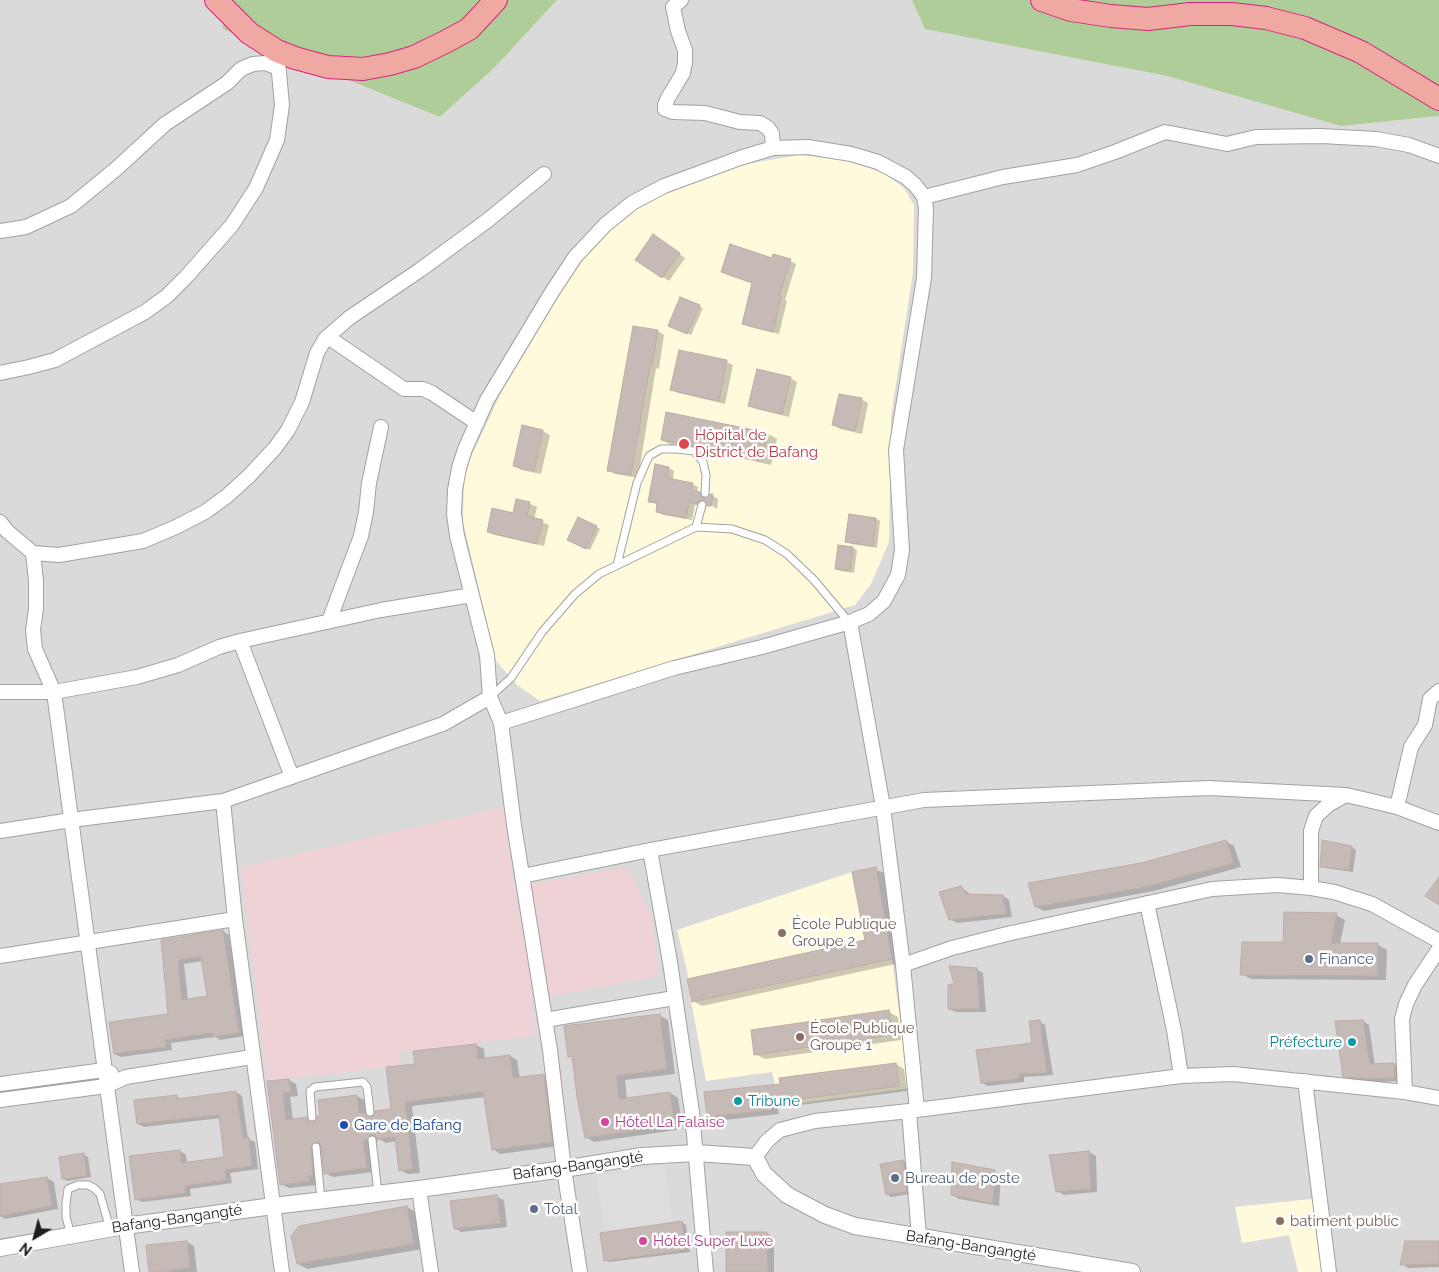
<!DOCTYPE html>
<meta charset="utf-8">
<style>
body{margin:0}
#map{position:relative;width:1439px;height:1272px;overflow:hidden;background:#eee9e3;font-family:Raleway,sans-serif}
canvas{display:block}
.north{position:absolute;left:10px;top:1212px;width:50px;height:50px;-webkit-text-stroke:4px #fff;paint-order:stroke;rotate:217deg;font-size:14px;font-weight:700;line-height:20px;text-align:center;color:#1d1d1d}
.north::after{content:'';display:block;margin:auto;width:18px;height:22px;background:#1d1d1d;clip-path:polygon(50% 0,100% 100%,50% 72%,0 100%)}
</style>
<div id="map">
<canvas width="1439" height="1272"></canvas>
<div class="north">N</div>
</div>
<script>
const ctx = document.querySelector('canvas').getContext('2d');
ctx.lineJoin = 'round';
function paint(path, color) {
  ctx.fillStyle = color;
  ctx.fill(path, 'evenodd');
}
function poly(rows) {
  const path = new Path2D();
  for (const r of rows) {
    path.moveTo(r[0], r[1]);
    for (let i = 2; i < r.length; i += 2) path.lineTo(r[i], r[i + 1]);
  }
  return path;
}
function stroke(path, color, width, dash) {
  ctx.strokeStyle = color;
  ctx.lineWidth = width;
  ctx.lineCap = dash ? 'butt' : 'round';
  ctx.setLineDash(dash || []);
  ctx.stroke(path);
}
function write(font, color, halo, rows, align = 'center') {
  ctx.font = font + ' Raleway,sans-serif';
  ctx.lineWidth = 5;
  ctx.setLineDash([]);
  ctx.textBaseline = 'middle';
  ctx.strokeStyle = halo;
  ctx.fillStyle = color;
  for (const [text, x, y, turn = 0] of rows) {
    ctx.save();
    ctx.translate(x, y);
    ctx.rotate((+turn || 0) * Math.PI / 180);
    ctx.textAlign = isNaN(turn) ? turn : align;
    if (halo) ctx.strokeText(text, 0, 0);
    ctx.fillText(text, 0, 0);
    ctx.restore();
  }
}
paint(poly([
 [0,0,224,0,440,117,495,67,557,0,912,0,925,29,1167,76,1341,126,1439,116,1439,1272,0,1272]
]), '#dbdada');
paint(poly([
 [504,807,514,887,628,867,652,918,659,976,532,1000,537,1035,399,1052,400,1066,267,1081,241,867]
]), '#efd2d5');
paint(poly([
 [800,155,848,160,885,174,904,188,914,205,913,272,891,417,889,542,871,584,855,605,540,701,517,685,496,661,463,522,464,472,506,382,549,304,594,242,636,205,740,165],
 [876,867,892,959,909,1088,780,1106,772,1072,706,1081,687,979,688,975,677,930,852,872],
 [1320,1198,1329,1272,1298,1272,1289,1235,1242,1243,1235,1207]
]), '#fffadb');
paint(poly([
 [224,0,557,0,495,67,440,117,223,29],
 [912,0,1439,0,1439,116,1341,126,1167,76,925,29]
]), '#afcd98');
paint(poly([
 [664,1165,673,1222,605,1232,596,1175]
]), '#ddd');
paint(poly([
 [660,240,685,258,669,281,637,259],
 [772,259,790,261,796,264,785,300,787,301,779,334,750,327,744,324,753,283,722,272],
 [699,306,703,308,691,335,674,328],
 [658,331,664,335,659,369,656,368,638,478,615,474,609,470],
 [680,351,727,362,733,365,725,404,678,393,672,389],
 [790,378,797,382,789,417,756,409,750,406],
 [861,399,868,403,862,434,840,429,834,425],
 [523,427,543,431,550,435,541,474,521,470,515,466],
 [768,434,777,439,771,465,705,450,671,445,662,440],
 [669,468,674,471,673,480,692,484,698,487,697,493,706,497,707,500,713,496,718,499,717,509,708,503,703,506,695,505,692,520,663,515,657,511,658,505,649,501],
 [517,500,530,504,537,507,534,519,549,525,544,546,495,535,488,532,514,514],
 [850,516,876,519,880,521,877,548,851,544,846,542],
 [596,527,600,529,590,550,573,542],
 [839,546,853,548,857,550,854,573,840,571,836,568],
 [1226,841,1234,846,1241,867,1154,891,1044,911,1036,907,1141,865],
 [1351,847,1356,850,1353,872,1325,868,1321,866],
 [875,869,884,873,900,963,702,1006,693,1001,867,941],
 [961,888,968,892,970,895,1003,896,1009,900,1012,917,957,923,950,919],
 [1336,915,1345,920,1340,944,1378,945,1387,950,1386,980,1251,979,1242,974,1284,944],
 [223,931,229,935,245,1036,220,1040,215,1037,171,1043,172,1050,121,1057,115,1054,170,1015,162,941],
 [203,961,208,997,188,1000,184,964],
 [976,969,983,973,986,1012,956,1012,949,1009,956,985],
 [889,1012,898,1017,901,1040,765,1059,755,1054],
 [660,1016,668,1020,675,1074,625,1080,627,1099,670,1093,678,1098,683,1129,594,1142,586,1137,574,1058,570,1056],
 [1039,1021,1045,1025,1053,1075,1024,1077,1024,1082,988,1086,982,1083,1034,1044],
 [1363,1021,1369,1025,1375,1065,1394,1064,1400,1068,1401,1081,1376,1082,1351,1080,1344,1076],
 [476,1045,484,1049,485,1059,510,1056,517,1060,520,1079,544,1075,551,1080,559,1146,500,1154,493,1149,485,1097,412,1106,420,1173,408,1174,400,1170,397,1141,386,1143,379,1139,374,1144,374,1172,333,1177,325,1173,322,1146,318,1151,317,1185,289,1188,281,1184,269,1083,289,1080,296,1084,298,1096,290,1097,293,1120,306,1119,314,1123,357,1096,364,1100,366,1115,372,1118,393,1110,416,1065],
 [896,1064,904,1069,907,1091,778,1108,779,1114,716,1121,708,1116,782,1086],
 [236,1092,242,1096,248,1139,255,1142,258,1169,230,1173,232,1183,190,1189,191,1196,142,1202,136,1199,180,1151,186,1155,187,1163,226,1158,221,1118,144,1127,138,1124,176,1096,183,1100],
 [1089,1152,1096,1156,1097,1192,1064,1195,1057,1191,1050,1156],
 [84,1155,88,1157,91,1177,67,1181,63,1179],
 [903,1161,907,1163,910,1194,891,1197,887,1194,881,1165],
 [994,1171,1001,1175,999,1206,959,1199,952,1195],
 [47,1178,54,1182,58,1209,5,1219,0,1216,0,1186],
 [497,1197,504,1200,507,1227,461,1232,455,1228],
 [407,1207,416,1212,423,1249,307,1269,298,1264,299,1227],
 [682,1222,686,1225,690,1252,610,1262,605,1260],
 [727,1233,767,1233,774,1237,774,1272,729,1272],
 [187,1242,194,1246,197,1272,150,1272],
 [1439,1242,1439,1267,1408,1268,1402,1264]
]), '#0003');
const building = poly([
 [653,234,680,253,662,278,635,260,653,234],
 [730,244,772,258,773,254,791,259,779,296,781,296,773,332,742,324,752,283,721,272,730,244],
 [680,297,700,305,687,334,668,326,680,297],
 [633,326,658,330,652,366,650,366,631,475,607,471,633,326],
 [679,350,727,360,719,401,670,390,679,350],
 [757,369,791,377,782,414,748,406,757,369],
 [839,394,862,398,855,431,832,425,839,394],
 [666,412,768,433,762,461,695,446,661,440,666,412],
 [522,425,543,430,534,471,513,466,522,425],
 [655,464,669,467,667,478,693,483,691,490,700,492,703,498,707,498,710,494,713,494,711,506,707,506,706,502,703,500,699,501,697,504,689,502,686,518,656,512,657,503,648,502,655,464],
 [516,499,530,502,527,516,543,520,537,544,487,532,492,508,513,513,516,499],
 [849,514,876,518,873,546,845,542,849,514],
 [578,517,597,526,586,549,567,540,578,517],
 [838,545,853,547,850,571,835,569,838,545],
 [1226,840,1234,863,1145,887,1035,907,1028,883,1141,863,1226,840],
 [1322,840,1352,846,1349,870,1320,867,1322,840],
 [876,867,892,959,692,1002,687,979,865,940,852,872,876,867],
 [1439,877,1439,905,1425,896,1439,877],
 [961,886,966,894,1003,895,1006,914,949,920,939,892,961,886],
 [1284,912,1337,913,1331,943,1378,943,1377,976,1240,975,1242,942,1283,942,1284,912],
 [223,930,239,1033,213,1037,212,1033,165,1040,166,1047,114,1054,109,1022,168,1014,161,940,223,930],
 [201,957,207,996,182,1000,178,960,201,957],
 [949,966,977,968,980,1009,948,1009,948,985,954,984,949,966],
 [889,1010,892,1035,754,1055,751,1030,889,1010],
 [660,1014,667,1069,617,1076,619,1099,670,1092,675,1125,585,1138,577,1097,572,1056,568,1057,564,1026,660,1014],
 [1040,1020,1047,1073,1019,1074,1019,1079,981,1083,976,1050,1032,1043,1029,1021,1040,1020],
 [1363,1020,1370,1064,1394,1063,1395,1078,1368,1079,1343,1077,1335,1021,1363,1020],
 [476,1044,478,1059,510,1055,513,1078,544,1074,552,1142,492,1150,483,1092,405,1102,413,1169,399,1171,395,1137,377,1139,375,1135,371,1135,367,1140,363,1141,367,1168,324,1174,321,1146,319,1142,315,1142,311,1147,313,1175,309,1176,310,1181,280,1185,267,1081,289,1079,291,1092,283,1093,286,1120,307,1117,309,1122,313,1122,317,1120,317,1116,320,1116,318,1100,357,1095,359,1113,365,1113,367,1117,371,1117,375,1115,375,1111,391,1109,386,1067,415,1064,413,1051,476,1044],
 [896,1063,899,1086,770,1103,771,1110,707,1117,704,1092,780,1084,779,1078,896,1063],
 [236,1091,243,1138,249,1137,252,1166,225,1170,227,1180,185,1186,186,1193,135,1200,129,1156,180,1150,182,1163,224,1157,219,1115,137,1124,134,1100,177,1095,177,1099,236,1091],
 [1089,1151,1091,1189,1056,1192,1049,1155,1089,1151],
 [84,1153,87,1176,62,1179,59,1157,84,1153],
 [903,1160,907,1192,886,1195,880,1164,903,1160],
 [952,1162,995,1170,993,1204,951,1195,952,1162],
 [47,1177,52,1206,0,1216,0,1184,47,1177],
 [497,1195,501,1223,454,1229,450,1201,497,1195],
 [407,1206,414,1244,297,1264,291,1236,299,1226,407,1206],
 [682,1221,686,1250,604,1261,600,1233,682,1221],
 [726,1232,767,1232,768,1272,726,1272,726,1232],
 [187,1241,190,1268,167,1271,167,1272,149,1272,146,1245,187,1241],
 [1405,1241,1439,1241,1439,1264,1400,1265,1405,1241]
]);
paint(building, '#c6bab6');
stroke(building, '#c0ada5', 1);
const service = poly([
 [696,527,702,505],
 [617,565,637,483,649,456,661,449,676,449,694,451,703,462,706,475,705,493],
 [490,697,511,678,542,632,575,594,599,574,696,527,732,529,765,540,787,554,814,580,849,622],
 [312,1117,310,1091,315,1087,363,1082,367,1087,370,1112],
 [372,1140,378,1193],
 [316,1147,321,1200],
 [71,1235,66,1217,66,1204,68,1189,78,1185,88,1185,94,1188,100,1194,110,1229]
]);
const minor = poly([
 [681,0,673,7,678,31,685,50,685,63,683,73,668,98,665,105,665,109,673,112,705,113,740,122,760,123,768,128,772,134,773,148],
 [924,197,1003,177,1077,165,1115,152,1165,132,1227,144,1256,137,1321,136,1376,139,1409,145,1439,156],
 [0,231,26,227,71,206,116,169,165,124,227,83,241,69,253,64,266,63,278,68],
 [328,337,404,389,423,389,432,393,477,423],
 [0,373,29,367,55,360,145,312,167,296,186,277,232,225,256,188,277,140,282,105,277,51],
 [0,522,7,531,33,553,36,581,36,609,33,630,35,649,54,692,132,1272],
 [33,553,59,555,143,541,176,527,205,512,227,496,249,476,275,448,288,430,302,402,317,353,325,339,349,318,420,270,488,220,544,174],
 [329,621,361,536,366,512,369,483,381,427],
 [850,622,883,807,903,965,917,1110],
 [240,641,292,777],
 [0,692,54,692,137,677,178,665,219,647,240,641,381,610,472,595],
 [501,723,674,668,762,647,850,622,869,614,884,601,898,575,902,550,896,450,924,278,926,208,924,197,916,186,906,177,878,162,851,154,808,147,773,148,740,158,664,186,632,203,605,225,575,257,552,292,487,400,465,449,459,468,455,490,454,514,457,536,487,655,490,697,501,723,514,825,550,1050,564,1169,580,1272],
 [1397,807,1411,747,1425,725,1430,699,1439,691],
 [0,831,71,820,223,801],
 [650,850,670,962,692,1112,706,1272],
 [522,876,650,850,924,800,1209,788,1346,795,1397,807,1439,823],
 [1311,888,1311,831,1316,816,1328,805,1346,795],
 [1147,903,1174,1030,1181,1076],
 [0,956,235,919],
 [903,965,952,948,1007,934,1212,889,1278,885,1311,888,1334,892,1372,904,1439,941],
 [545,1020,674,998],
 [1305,1081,1329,1272],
 [0,1084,104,1070,111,1073],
 [1405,1092,1402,1019,1406,1004,1415,985,1439,949],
 [0,1100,106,1086,126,1077,252,1057],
 [909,1111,919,1237],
 [755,1157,767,1141,780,1130,815,1121,909,1111,1181,1076,1233,1074,1405,1092,1439,1098],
 [419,1189,431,1272],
 [282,1272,235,919,223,801,443,724,490,697]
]);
const tertiary = poly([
 [0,1248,125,1226,273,1206,419,1189,564,1169,642,1156,696,1153,755,1157,764,1174,787,1195,825,1215,855,1226,1132,1272]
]);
const trunk = poly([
 [216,0,249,33,277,51,295,58,328,67,363,69,390,64,414,57,445,42,469,29,496,0],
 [1042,0,1071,10,1111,16,1148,19,1190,14,1232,14,1266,18,1305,28,1361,52,1439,99]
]);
stroke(service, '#a1a1a1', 9);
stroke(minor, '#a1a1a1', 16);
stroke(tertiary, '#a1a1a1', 18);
stroke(trunk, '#d7257c', 24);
stroke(service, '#fff', 7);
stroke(minor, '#fff', 14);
stroke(tertiary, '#fff', 16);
stroke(trunk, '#f0a8a2', 22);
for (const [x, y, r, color] of [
 [684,444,6,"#e0444e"],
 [782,933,5,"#8d6e63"],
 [1309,959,5,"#5c6f8a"],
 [800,1037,5,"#8d6e63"],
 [1352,1042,5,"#0f9aa8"],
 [738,1101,5,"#0f9aa8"],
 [605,1122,5,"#d1479c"],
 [344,1125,5,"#1a4fb4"],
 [895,1178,5,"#5c6f8a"],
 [534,1209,5,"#5c6f8a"],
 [1280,1221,5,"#8d6e63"],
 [643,1241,5,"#d1479c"]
]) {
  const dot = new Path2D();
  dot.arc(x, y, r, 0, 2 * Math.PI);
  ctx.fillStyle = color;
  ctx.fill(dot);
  stroke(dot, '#fff', 2);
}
write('15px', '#be3a42', '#fff', [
 ["Hôpital de",695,435],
 ["District de Bafang",695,452]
], 'left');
write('15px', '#785e54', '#fff', [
 ["École Publique",792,924],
 ["Groupe 2",792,941],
 ["École Publique",810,1028],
 ["Groupe 1",810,1045],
 ["batiment public",1290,1221]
], 'left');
write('15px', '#4e5e75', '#fff', [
 ["Finance",1319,959],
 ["Bureau de poste",905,1178],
 ["Total",544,1209]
], 'left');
write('15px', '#0d838f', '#fff', [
 ["Préfecture",1342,1042],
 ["Tribune",748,1101,"left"]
], 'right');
write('15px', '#b23c85', '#fff', [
 ["Hôtel La Falaise",615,1122],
 ["Hôtel Super Luxe",653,1241]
], 'left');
write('15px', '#164399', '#fff', [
 ["Gare de Bafang",354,1125]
], 'left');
write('15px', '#1d1d1d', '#fff', [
 ["Bafang-Bangangté",578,1166,-8],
 ["Bafang-Bangangté",177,1219,-8],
 ["Bafang-Bangangté",971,1246,9]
]);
</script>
